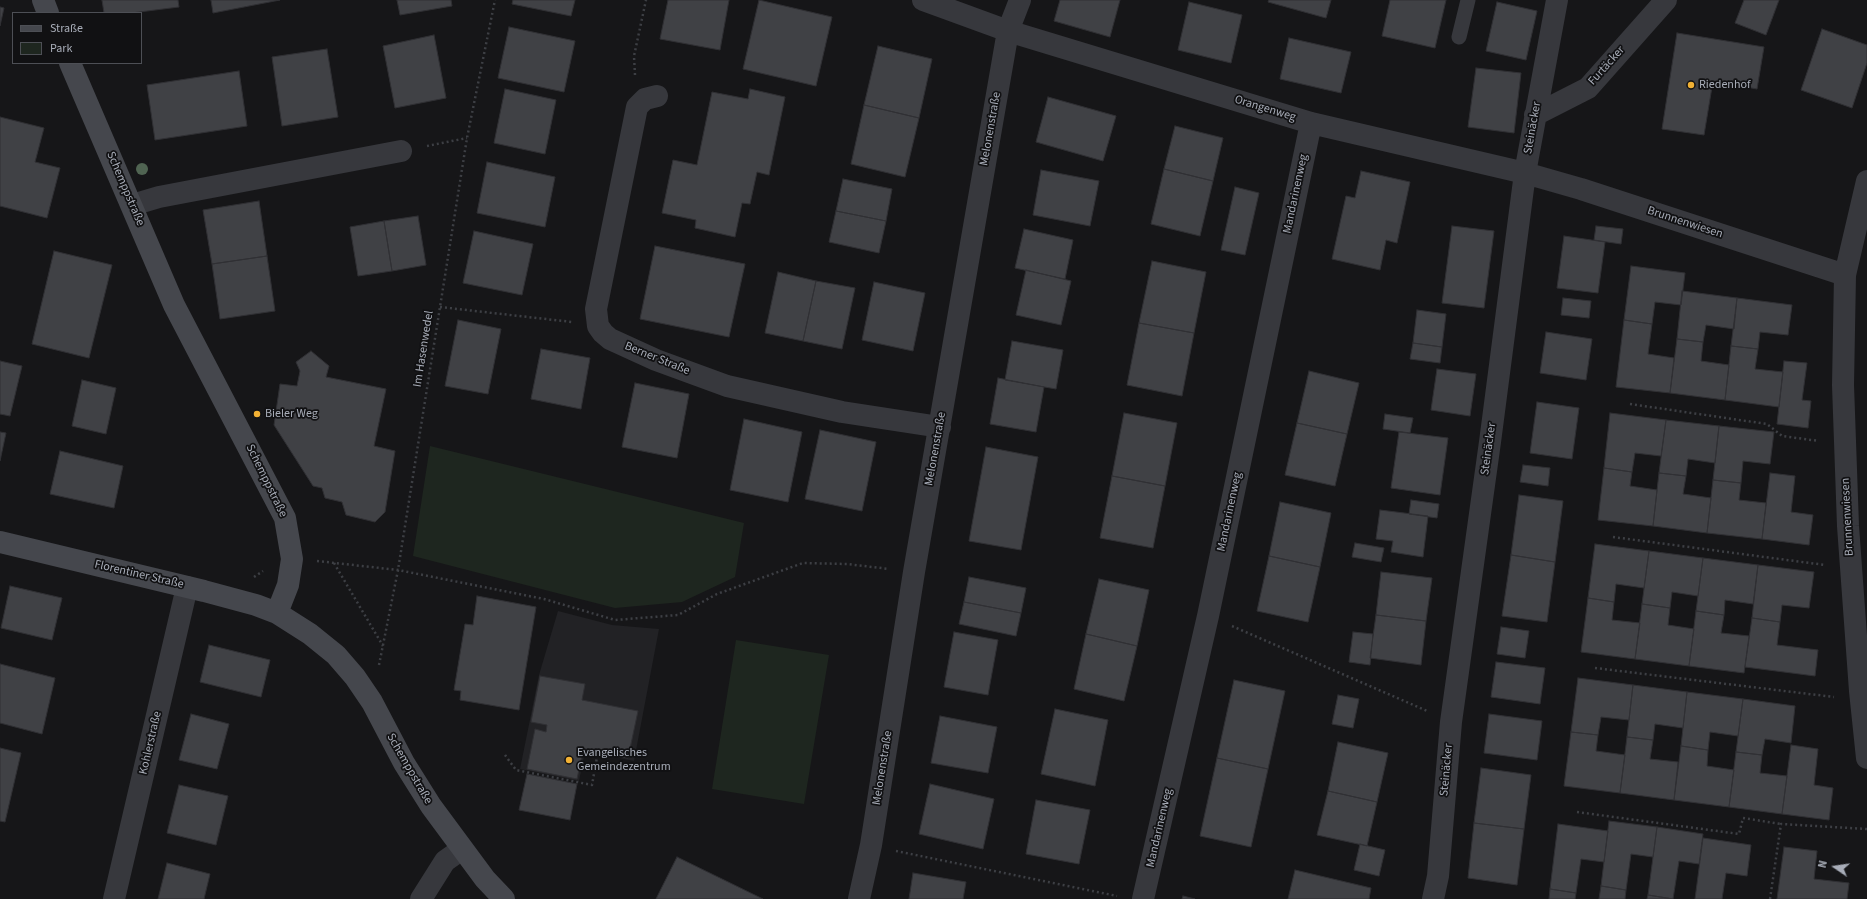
<!DOCTYPE html>
<meta charset="utf-8">
<style>
body{margin:0}
#map{position:relative;width:1867px;height:899px;overflow:hidden;background:#161618;font-family:"Source Sans 3",sans-serif}
canvas{display:block}
.legend{position:absolute;left:12px;top:12px;width:130px;height:52px;box-sizing:border-box;background:#111113;border:1px solid #4d4f55;margin:0;padding:5px 7px;list-style:none;font-size:12px;color:#a8adb8}
.legend li{display:flex;align-items:center;gap:8px;height:20px}
.legend b{width:20px;border:1px solid #4d4f55}
.north{position:absolute;left:1815px;top:847px;width:40px;height:40px;-webkit-text-stroke:3px #111113;paint-order:stroke;rotate:283deg;font-size:11px;font-weight:700;line-height:16px;text-align:center;color:#a8adb8}
.north::after{content:'';display:block;margin:auto;width:14px;height:18px;background:#a8adb8;clip-path:polygon(50% 0,100% 100%,50% 72%,0 100%)}
</style>
<div id="map">
<canvas width="1867" height="899"></canvas>
<ul class="legend">
<li><b style="height:5px;background:#45474d"></b>Straße</li>
<li><b style="height:11px;background:#1e261f"></b>Park</li>
</ul>
<div class="north">N</div>
</div>
<script>
const ctx = document.querySelector('canvas').getContext('2d');
ctx.lineJoin = 'round';
function paint(path, color) {
  ctx.fillStyle = color;
  ctx.fill(path, 'evenodd');
}
function poly(rows) {
  const path = new Path2D();
  for (const r of rows) {
    path.moveTo(r[0], r[1]);
    for (let i = 2; i < r.length; i += 2) path.lineTo(r[i], r[i + 1]);
  }
  return path;
}
function stroke(path, color, width, dash) {
  ctx.strokeStyle = color;
  ctx.lineWidth = width;
  ctx.lineCap = dash ? 'butt' : 'round';
  ctx.setLineDash(dash || []);
  ctx.stroke(path);
}
function write(font, color, halo, rows, align = 'center') {
  ctx.font = font + ' "Source Sans 3",sans-serif';
  ctx.lineWidth = 3.5;
  ctx.setLineDash([]);
  ctx.textBaseline = 'middle';
  ctx.strokeStyle = halo;
  ctx.fillStyle = color;
  for (const [text, x, y, turn = 0] of rows) {
    ctx.save();
    ctx.translate(x, y);
    ctx.rotate((+turn || 0) * Math.PI / 180);
    ctx.textAlign = isNaN(turn) ? turn : align;
    if (halo) ctx.strokeText(text, 0, 0);
    ctx.fillText(text, 0, 0);
    ctx.restore();
  }
}
paint(poly([
 [558,611,612,625,659,629,634,761,585,751,579,781,520,769,539,675]
]), '#222225');
paint(poly([
 [430,446,744,523,735,577,682,602,615,608,413,556],
 [736,640,829,655,804,804,712,789]
]), '#1e261f');
const building = poly([
 [102,0,178,0,179,7,131,13,104,13,102,0],
 [211,0,280,0,213,13,211,0],
 [397,0,451,0,452,6,400,15,397,0],
 [513,0,575,0,571,16,512,4,513,0],
 [668,0,729,0,720,50,660,39,668,0],
 [759,0,832,17,816,86,743,69,759,0],
 [1060,0,1120,0,1110,37,1054,21,1060,0],
 [1269,0,1331,0,1326,18,1268,2,1269,0],
 [1390,0,1446,0,1435,48,1382,36,1390,0],
 [1744,0,1779,0,1766,35,1735,23,1744,0],
 [1189,2,1242,15,1231,63,1178,50,1189,2],
 [1497,2,1537,11,1526,60,1486,51,1497,2],
 [0,7,4,8,0,26,0,7],
 [509,27,575,41,564,92,498,78,509,27],
 [1822,29,1867,45,1867,63,1852,108,1801,90,1822,29],
 [1677,33,1764,47,1757,89,1713,81,1704,135,1662,129,1677,33],
 [434,35,446,98,395,108,383,46,434,35],
 [1289,38,1351,52,1341,93,1280,79,1289,38],
 [878,46,932,59,919,118,864,105,878,46],
 [327,49,338,117,282,126,272,57,327,49],
 [1476,68,1521,73,1514,133,1468,127,1476,68],
 [239,71,247,126,155,140,147,85,239,71],
 [505,89,556,100,545,154,494,143,505,89],
 [750,89,785,97,769,175,757,172,750,204,742,203,735,237,695,228,696,220,662,213,673,160,697,165,712,92,748,99,750,89],
 [1048,97,1116,116,1103,161,1036,142,1048,97],
 [864,105,919,118,905,177,851,164,864,105],
 [0,117,44,128,35,162,60,168,47,218,0,206,0,117],
 [1175,126,1223,138,1213,181,1164,169,1175,126],
 [487,162,555,177,545,227,477,213,487,162],
 [1164,169,1213,181,1200,236,1151,224,1164,169],
 [1041,170,1099,181,1090,226,1033,215,1041,170],
 [1361,171,1410,182,1397,243,1386,240,1380,270,1332,259,1346,196,1355,198,1361,171],
 [843,179,892,189,886,221,836,211,843,179],
 [1235,187,1259,193,1245,255,1221,250,1235,187],
 [259,201,267,256,212,264,203,210,259,201],
 [836,211,886,221,879,253,829,242,836,211],
 [418,216,426,265,392,271,384,221,418,216],
 [384,221,392,271,358,276,350,227,384,221],
 [1452,226,1494,231,1484,308,1442,303,1452,226],
 [1596,226,1623,229,1621,244,1594,240,1596,226],
 [1024,229,1073,240,1065,279,1015,268,1024,229],
 [474,231,533,244,522,295,463,283,474,231],
 [1564,236,1605,242,1598,293,1557,288,1564,236],
 [655,246,745,264,729,337,640,319,655,246],
 [54,251,112,265,89,358,32,344,54,251],
 [267,256,275,311,220,319,212,264,267,256],
 [1152,261,1206,272,1194,333,1139,323,1152,261],
 [1631,266,1685,273,1681,305,1655,302,1652,324,1624,320,1631,266],
 [1026,270,1071,281,1061,325,1016,315,1026,270],
 [778,272,816,281,803,341,765,333,778,272],
 [816,281,855,288,842,349,803,341,816,281],
 [874,282,925,293,913,351,862,340,874,282],
 [1682,291,1737,298,1734,329,1706,325,1703,342,1677,339,1682,291],
 [1563,298,1591,301,1589,318,1561,315,1563,298],
 [1737,298,1792,305,1788,335,1760,332,1758,349,1731,346,1737,298],
 [1417,310,1446,314,1442,347,1413,343,1417,310],
 [458,320,501,329,488,394,445,386,458,320],
 [1624,320,1652,324,1648,354,1674,358,1670,393,1616,387,1624,320],
 [1139,323,1194,333,1182,396,1127,385,1139,323],
 [1546,332,1592,339,1586,380,1540,373,1546,332],
 [1677,339,1703,342,1701,361,1729,365,1725,400,1670,393,1677,339],
 [1012,341,1063,350,1056,389,1005,380,1012,341],
 [1413,343,1442,347,1440,363,1410,359,1413,343],
 [1731,346,1758,349,1755,369,1783,372,1779,407,1725,400,1731,346],
 [541,349,590,358,581,409,531,399,541,349],
 [311,351,329,366,326,377,386,389,374,446,395,451,385,512,375,522,346,515,342,502,325,498,322,488,313,486,274,425,280,384,297,386,300,371,296,362,311,351],
 [0,361,22,366,10,416,0,414,0,361],
 [1784,361,1807,363,1802,400,1811,401,1808,428,1777,424,1784,361],
 [1437,369,1476,374,1470,416,1431,410,1437,369],
 [1309,371,1359,383,1347,434,1297,423,1309,371],
 [998,378,1044,387,1036,432,990,424,998,378],
 [82,380,116,388,106,434,72,426,82,380],
 [635,383,689,394,677,458,622,447,635,383],
 [1537,402,1579,408,1572,459,1530,453,1537,402],
 [1124,413,1177,423,1165,486,1112,476,1124,413],
 [1610,413,1666,420,1661,456,1635,453,1632,472,1604,468,1610,413],
 [1385,414,1413,418,1410,433,1383,429,1385,414],
 [744,419,802,432,788,502,730,490,744,419],
 [1666,420,1719,426,1715,463,1688,459,1686,476,1659,473,1666,420],
 [1297,423,1347,434,1335,486,1285,475,1297,423],
 [1719,426,1774,432,1770,464,1743,461,1741,483,1713,480,1719,426],
 [820,430,876,442,862,511,805,499,820,430],
 [0,432,6,433,0,461,0,432],
 [1399,432,1448,438,1440,495,1391,488,1399,432],
 [986,447,1038,457,1021,550,969,541,986,447],
 [60,451,123,466,114,508,50,494,60,451],
 [1523,465,1550,468,1548,486,1520,482,1523,465],
 [1604,468,1632,472,1630,486,1657,490,1653,526,1598,520,1604,468],
 [1659,473,1686,476,1683,494,1711,498,1707,533,1653,526,1659,473],
 [1770,473,1795,476,1791,512,1813,515,1809,545,1762,539,1770,473],
 [1112,476,1165,486,1153,548,1100,538,1112,476],
 [1713,480,1741,483,1739,500,1766,503,1762,539,1707,533,1713,480],
 [1519,495,1563,501,1555,562,1511,555,1519,495],
 [1411,500,1439,504,1437,518,1409,514,1411,500],
 [1280,502,1331,513,1320,567,1269,556,1280,502],
 [1380,510,1428,516,1423,557,1391,552,1393,541,1376,539,1380,510],
 [1355,543,1384,548,1381,562,1352,557,1355,543],
 [1595,544,1649,551,1644,588,1616,584,1614,602,1588,598,1595,544],
 [1649,551,1703,558,1698,596,1672,592,1670,608,1642,604,1649,551],
 [1511,555,1555,562,1547,622,1502,616,1511,555],
 [1269,556,1320,567,1308,622,1257,611,1269,556],
 [1703,558,1758,565,1753,604,1725,600,1724,615,1696,611,1703,558],
 [1758,565,1814,572,1809,608,1782,605,1780,622,1752,618,1758,565],
 [1381,572,1432,578,1426,621,1376,615,1381,572],
 [969,577,1026,588,1021,613,964,602,969,577],
 [1099,579,1149,590,1137,646,1086,634,1099,579],
 [10,586,62,598,52,640,1,628,10,586],
 [477,596,536,607,519,710,460,700,461,691,454,690,465,624,473,625,477,596],
 [1588,598,1614,602,1612,620,1640,623,1635,659,1581,652,1588,598],
 [964,602,1021,613,1016,636,959,624,964,602],
 [1642,604,1670,608,1668,625,1694,629,1689,666,1635,659,1642,604],
 [1696,611,1724,615,1721,633,1749,636,1744,673,1689,666,1696,611],
 [1376,615,1426,621,1421,665,1370,658,1376,615],
 [1752,618,1780,622,1777,645,1818,650,1815,676,1745,667,1752,618],
 [1501,627,1529,631,1525,658,1497,654,1501,627],
 [954,632,998,640,988,695,944,687,954,632],
 [1353,632,1373,634,1370,665,1349,662,1353,632],
 [1086,634,1137,646,1124,701,1074,689,1086,634],
 [209,645,270,660,261,697,200,682,209,645],
 [1496,662,1545,668,1540,704,1491,697,1496,662],
 [0,664,55,678,42,734,0,723,0,664],
 [540,676,585,684,582,700,638,711,628,758,583,750,577,779,527,769,535,729,546,732,547,725,531,722,540,676],
 [1578,678,1633,685,1629,720,1601,717,1598,735,1571,732,1578,678],
 [1234,680,1285,691,1268,769,1217,758,1234,680],
 [1633,685,1687,692,1683,728,1655,724,1653,740,1627,737,1633,685],
 [1687,692,1743,699,1738,736,1710,732,1708,750,1681,746,1687,692],
 [1338,695,1359,699,1353,728,1332,724,1338,695],
 [1743,699,1795,706,1791,743,1765,739,1762,755,1736,752,1743,699],
 [1055,709,1108,720,1095,786,1041,774,1055,709],
 [191,714,229,724,217,769,179,760,191,714],
 [1489,714,1542,721,1537,760,1484,753,1489,714],
 [940,716,997,727,988,773,931,763,940,716],
 [1571,732,1598,735,1596,751,1625,755,1620,793,1564,786,1571,732],
 [1627,737,1653,740,1650,759,1678,762,1674,800,1620,793,1627,737],
 [1338,742,1388,753,1377,802,1328,791,1338,742],
 [1791,745,1818,749,1814,785,1833,788,1829,820,1782,814,1791,745],
 [1681,746,1708,750,1707,766,1734,770,1729,807,1674,800,1681,746],
 [0,748,21,753,5,822,0,821,0,748],
 [1736,752,1762,755,1760,773,1787,776,1782,814,1729,807,1736,752],
 [1217,758,1268,769,1251,847,1200,836,1217,758],
 [1481,768,1531,775,1524,829,1474,823,1481,768],
 [527,774,577,784,570,820,519,810,527,774],
 [930,784,994,799,983,849,919,834,930,784],
 [179,785,228,796,216,845,167,833,179,785],
 [1328,791,1377,802,1367,846,1317,835,1328,791],
 [1036,800,1090,810,1079,864,1026,854,1036,800],
 [1609,821,1657,827,1653,857,1631,854,1626,890,1601,886,1609,821],
 [1474,823,1524,829,1517,885,1468,878,1474,823],
 [1558,824,1608,831,1604,862,1581,859,1576,893,1550,889,1558,824],
 [1657,827,1703,834,1699,864,1679,861,1673,899,1648,895,1657,827],
 [1703,838,1751,845,1747,876,1726,873,1722,899,1695,899,1703,838],
 [1360,844,1385,850,1379,876,1354,870,1360,844],
 [1784,847,1817,851,1814,879,1849,883,1847,899,1777,899,1784,847],
 [677,857,763,899,656,899,677,857],
 [167,863,210,874,204,899,158,899,167,863],
 [1295,870,1371,888,1369,899,1288,899,1295,870],
 [913,873,966,882,963,899,909,899,913,873],
 [1601,886,1626,890,1625,899,1599,899,1601,886],
 [1550,889,1576,893,1575,899,1549,899,1550,889],
 [1648,895,1673,899,1647,899,1648,895],
 [1183,896,1195,899,1182,899,1183,896]
]);
paint(building, '#404145');
stroke(building, '#303034', 1);
stroke(poly([
 [635,75,634,56,646,0],
 [427,146,467,138],
 [440,307,572,322],
 [1630,404,1767,424,1782,436,1819,441],
 [1613,537,1825,565],
 [317,561,398,570,544,599,615,620,678,615,717,594,803,563,847,564,889,569],
 [334,563,383,646],
 [254,577,263,571],
 [1232,626,1427,711],
 [379,665,398,570,467,138,495,0],
 [1595,668,1834,697],
 [505,755,516,770,592,785,597,757],
 [1577,812,1739,834,1743,818,1781,824],
 [896,851,1117,896],
 [1770,899,1781,824,1867,829]
]), '#3d3f44', 2.5, [2, 3]);
stroke(poly([
 [1459,37,1468,0]
]), '#37383d', 15);
stroke(poly([
 [923,0,1008,31,1311,123,1525,173,1581,189,1845,275],
 [657,96,645,99,637,107,596,309,598,326,603,333,610,339,656,360,727,386,842,412,940,427],
 [1535,115,1588,88,1666,0],
 [1867,181,1845,275,1843,385,1848,526,1860,691,1867,758],
 [132,205,159,197,401,151],
 [114,899,187,587],
 [421,899,445,861,462,849],
 [859,899,871,845,914,572,1008,31,1020,0],
 [1143,899,1208,616,1311,123],
 [1433,899,1438,876,1451,722,1490,442,1525,173,1557,0]
]), '#37383d', 22);
stroke(poly([
 [43,0,48,13],
 [70,63,174,305,285,518,292,559,288,585,277,613],
 [0,542,204,591,256,605,277,613,310,634,336,655,355,677,372,702,404,763,431,806,485,879,504,899]
]), '#45474d', 22);
ctx.fillStyle = '#506452';
for (const [x, y] of [
 [142,169]
]) {
  ctx.beginPath();
  ctx.arc(x, y, 6, 0, 2 * Math.PI);
  ctx.fill();
}
for (const [x, y, r, color] of [
 [1691,85,4,"#f2b134"],
 [257,414,4,"#f2b134"],
 [569,760,4,"#f2b134"]
]) {
  const dot = new Path2D();
  dot.arc(x, y, r, 0, 2 * Math.PI);
  ctx.fillStyle = color;
  ctx.fill(dot);
  stroke(dot, '#111113', 1.5);
}
write('12px', '#a8adb8', '#111113', [
 ["Furtäcker",1607,66,-48],
 ["Orangenweg",1265,109,17],
 ["Steinäcker",1533,128,-80],
 ["Melonenstraße",991,129,-80],
 ["Schemppstraße",125,189,67],
 ["Mandarinenweg",1296,194,-78],
 ["Brunnenwiesen",1685,223,18],
 ["Im Hasenwedel",424,349,-81],
 ["Berner Straße",657,359,22],
 ["Melonenstraße",936,449,-80],
 ["Steinäcker",1489,449,-82],
 ["Schemppstraße",266,481,64],
 ["Mandarinenweg",1230,512,-78],
 ["Brunnenwiesen",1848,517,-93],
 ["Florentiner Straße",139,575,13],
 ["Kohlerstraße",151,743,-77],
 ["Melonenstraße",883,768,-81],
 ["Schemppstraße",409,769,60],
 ["Steinäcker",1447,770,-85],
 ["Mandarinenweg",1160,828,-77]
]);
write('12px', '#a8adb8', '#111113', [
 ["Riedenhof",1699,85],
 ["Bieler Weg",265,414],
 ["Evangelisches",577,753],
 ["Gemeindezentrum",577,767]
], 'left');
</script>
